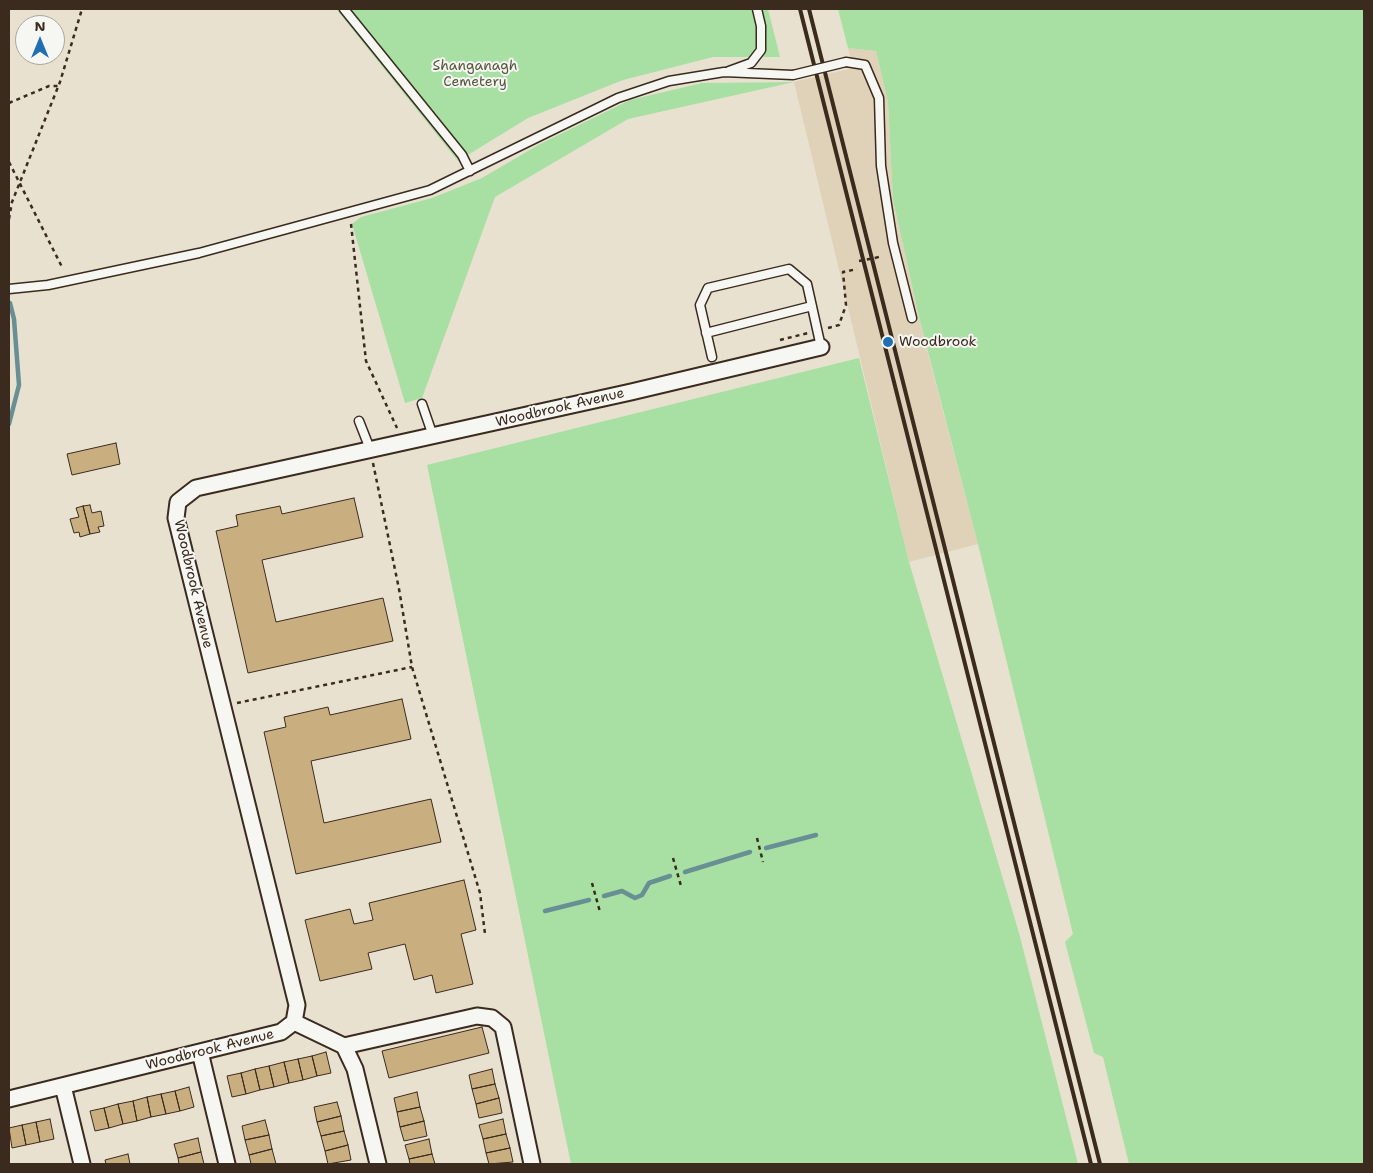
<!DOCTYPE html>
<style>
body{margin:0}
#map{position:relative;width:1373px;height:1173px;overflow:hidden;background:#e8e1d0;font-family:"Shantell Sans",sans-serif}
canvas{display:block}
.frame{position:absolute;inset:0;border:10px solid #3b2a1e;pointer-events:none}
.north{position:absolute;left:15px;top:15px;width:50px;height:50px;box-sizing:border-box;background:#f6f6f2;border:1px solid #aba49d;border-radius:50%;rotate:0deg;font-size:14px;font-weight:700;line-height:20px;text-align:center;color:#3b2a1e}
.north::after{content:'';display:block;margin:auto;width:18px;height:22px;background:#1f6fb2;clip-path:polygon(50% 0,100% 100%,50% 72%,0 100%)}
</style>
<div id="map">
<canvas width="1373" height="1173"></canvas>
<div class="frame"></div>
<div class="north">N</div>
</div>
<script>
const ctx = document.querySelector('canvas').getContext('2d');
ctx.lineJoin = 'round';
function paint(path, color) {
  ctx.fillStyle = color;
  ctx.fill(path, 'evenodd');
}
function poly(rows) {
  const path = new Path2D();
  for (const r of rows) {
    path.moveTo(r[0], r[1]);
    for (let i = 2; i < r.length; i += 2) path.lineTo(r[i], r[i + 1]);
  }
  return path;
}
function stroke(path, color, width, dash) {
  ctx.strokeStyle = color;
  ctx.lineWidth = width;
  ctx.lineCap = dash ? 'butt' : 'round';
  ctx.setLineDash(dash || []);
  ctx.stroke(path);
}
function write(font, color, halo, rows, align = 'center') {
  ctx.font = font + ' "Shantell Sans",sans-serif';
  ctx.lineWidth = 4;
  ctx.setLineDash([]);
  ctx.textBaseline = 'middle';
  ctx.strokeStyle = halo;
  ctx.fillStyle = color;
  for (const [text, x, y, turn = 0] of rows) {
    ctx.save();
    ctx.translate(x, y);
    ctx.rotate((+turn || 0) * Math.PI / 180);
    ctx.textAlign = isNaN(turn) ? turn : align;
    if (halo) ctx.strokeText(text, 0, 0);
    ctx.fillText(text, 0, 0);
    ctx.restore();
  }
}
paint(poly([
 [848,48,876,51,888,102,893,201,924,339,978,544,909,562,794,82,853,68]
]), '#dfd2b8');
paint(poly([
 [336,9,768,9,780,57,713,57,623,80,528,118,458,161],
 [838,9,1364,9,1364,1164,1129,1164,1103,1057,1094,1053,1065,942,1073,934,978,544,920,321,893,200,888,102,876,51,848,48],
 [794,82,628,119,495,197,422,398,405,403,352,224,361,217,432,198,482,178,540,144,630,100,702,83],
 [859,358,909,562,1019,933,1078,1164,571,1164,427,465]
]), '#a8dfa2');
stroke(poly([
 [9,424,19,385,14,319,10,303],
 [766,848,816,835],
 [685,872,750,852],
 [604,896,622,891,635,898,642,895,649,883,670,876],
 [545,911,589,900]
]), '#678f94', 4.5);
const building = poly([
 [116,443,120,464,72,475,67,454,116,443],
 [354,498,363,537,262,560,276,622,383,598,393,641,248,673,216,531,238,526,236,515,280,506,282,514,354,498],
 [90,505,92,513,101,511,104,526,98,527,100,532,90,534,83,506,90,505],
 [83,506,90,534,80,537,79,532,74,533,70,519,79,517,76,508,83,506],
 [402,699,411,739,311,761,324,823,431,799,441,842,296,874,264,732,286,727,284,717,328,707,330,715,402,699],
 [464,880,476,930,461,934,473,984,436,993,432,975,414,980,405,944,368,953,372,969,320,981,305,920,350,909,354,924,373,920,369,903,464,880],
 [482,1027,489,1053,389,1078,382,1051,482,1027],
 [326,1052,331,1073,317,1076,312,1056,326,1052],
 [312,1056,317,1076,303,1080,298,1059,312,1056],
 [298,1059,303,1080,289,1083,284,1062,298,1059],
 [284,1062,289,1083,274,1087,269,1066,284,1062],
 [269,1066,274,1087,260,1090,255,1069,269,1066],
 [255,1069,260,1090,246,1094,241,1073,255,1069],
 [492,1069,495,1084,472,1089,469,1075,492,1069],
 [241,1073,246,1094,232,1097,227,1076,241,1073],
 [495,1084,499,1098,476,1104,472,1089,495,1084],
 [189,1087,194,1107,180,1111,175,1091,189,1087],
 [175,1091,180,1111,166,1114,161,1094,175,1091],
 [417,1092,420,1107,397,1112,394,1098,417,1092],
 [161,1094,166,1114,151,1117,147,1097,161,1094],
 [147,1097,151,1117,137,1121,133,1101,147,1097],
 [499,1098,502,1113,479,1118,476,1104,499,1098],
 [133,1101,137,1121,123,1124,118,1104,133,1101],
 [337,1102,341,1116,317,1122,314,1107,337,1102],
 [118,1104,123,1124,109,1128,104,1108,118,1104],
 [420,1107,424,1121,400,1127,397,1112,420,1107],
 [104,1108,109,1128,95,1131,90,1111,104,1108],
 [341,1116,344,1131,321,1136,317,1122,341,1116],
 [50,1119,54,1139,40,1142,36,1122,50,1119],
 [503,1119,506,1134,483,1139,479,1125,503,1119],
 [265,1120,269,1135,245,1140,242,1126,265,1120],
 [424,1121,427,1136,404,1141,400,1127,424,1121],
 [36,1122,40,1142,26,1145,22,1125,36,1122],
 [22,1125,26,1145,12,1148,9,1128,22,1125],
 [344,1131,348,1145,325,1151,321,1136,344,1131],
 [506,1134,510,1148,486,1153,483,1139,506,1134],
 [269,1135,272,1149,249,1155,245,1140,269,1135],
 [198,1138,201,1152,178,1158,174,1144,198,1138],
 [429,1139,432,1154,409,1159,405,1145,429,1139],
 [348,1145,351,1160,328,1164,325,1151,348,1145],
 [510,1148,513,1162,489,1164,486,1153,510,1148],
 [272,1149,276,1164,251,1164,249,1155,272,1149],
 [201,1152,204,1164,179,1164,178,1158,201,1152],
 [128,1154,130,1164,106,1164,105,1160,128,1154],
 [432,1154,435,1164,410,1164,409,1159,432,1154]
]);
paint(building, '#c9af80');
stroke(building, '#3b2a1e', 1);
const lane = poly([
 [344,9,462,155,470,171],
 [846,62,865,65,879,98,881,166,893,243,912,318],
 [729,71,751,63,761,50,761,26,757,9],
 [9,289,48,285,199,253,430,190,618,98,669,81,724,72,793,75],
 [706,333,812,306],
 [712,357,700,305,708,288,789,269,807,284,821,347],
 [422,404,433,436],
 [359,421,370,449]
]);
const street = poly([
 [294,1022,344,1046,355,1069,378,1164],
 [344,1046,477,1016,492,1018,503,1027,532,1164],
 [200,1052,227,1164],
 [63,1086,82,1164],
 [9,1099,281,1032,294,1022,297,1005,176,518,178,502,196,488,631,392,821,347]
]);
stroke(lane, '#3b2a1e', 11);
stroke(street, '#3b2a1e', 19);
stroke(poly([
 [9,103,49,86,58,86],
 [9,162,63,269],
 [9,219,12,202,60,82,82,9],
 [351,224,366,361,397,428],
 [875,258,882,256],
 [828,328,839,325,846,305,843,272,857,269],
 [780,340,808,333],
 [373,463,399,589,412,667,480,893,485,934],
 [237,703,412,667],
 [757,838,763,862],
 [673,858,681,886],
 [592,883,600,912]
]), '#3b2a1e', 2.5, [4, 4]);
stroke(lane, '#f6f6f2', 8);
stroke(street, '#f6f6f2', 15);
stroke(poly([
 [800,9,1091,1164],
 [809,9,1100,1164]
]), '#3b2a1e', 4);
const laneBridge = poly([
 [793,75,846,62]
]);
stroke(laneBridge, '#3b2a1e', 11, []);
stroke(poly([
 [859,261,875,258]
]), '#3b2a1e', 2.5, [4, 4]);
stroke(laneBridge, '#f6f6f2', 8);
for (const [x, y, r, color] of [
 [888,342,6,"#1f6fb2"]
]) {
  const dot = new Path2D();
  dot.arc(x, y, r, 0, 2 * Math.PI);
  ctx.fillStyle = color;
  ctx.fill(dot);
  stroke(dot, '#f6f6f2', 2);
}
write('14px', '#56573f', '#f6f6f2', [
 ["Shanganagh",475,66],
 ["Cemetery",475,82]
]);
write('14px', '#3b2a1e', '#f6f6f2', [
 ["Woodbrook",899,342]
], 'left');
write('14px', '#3b2a1e', '#f6f6f2', [
 ["Woodbrook Avenue",560,408,-13],
 ["Woodbrook Avenue",193,584,77],
 ["Woodbrook Avenue",210,1050,-14]
]);
</script>
